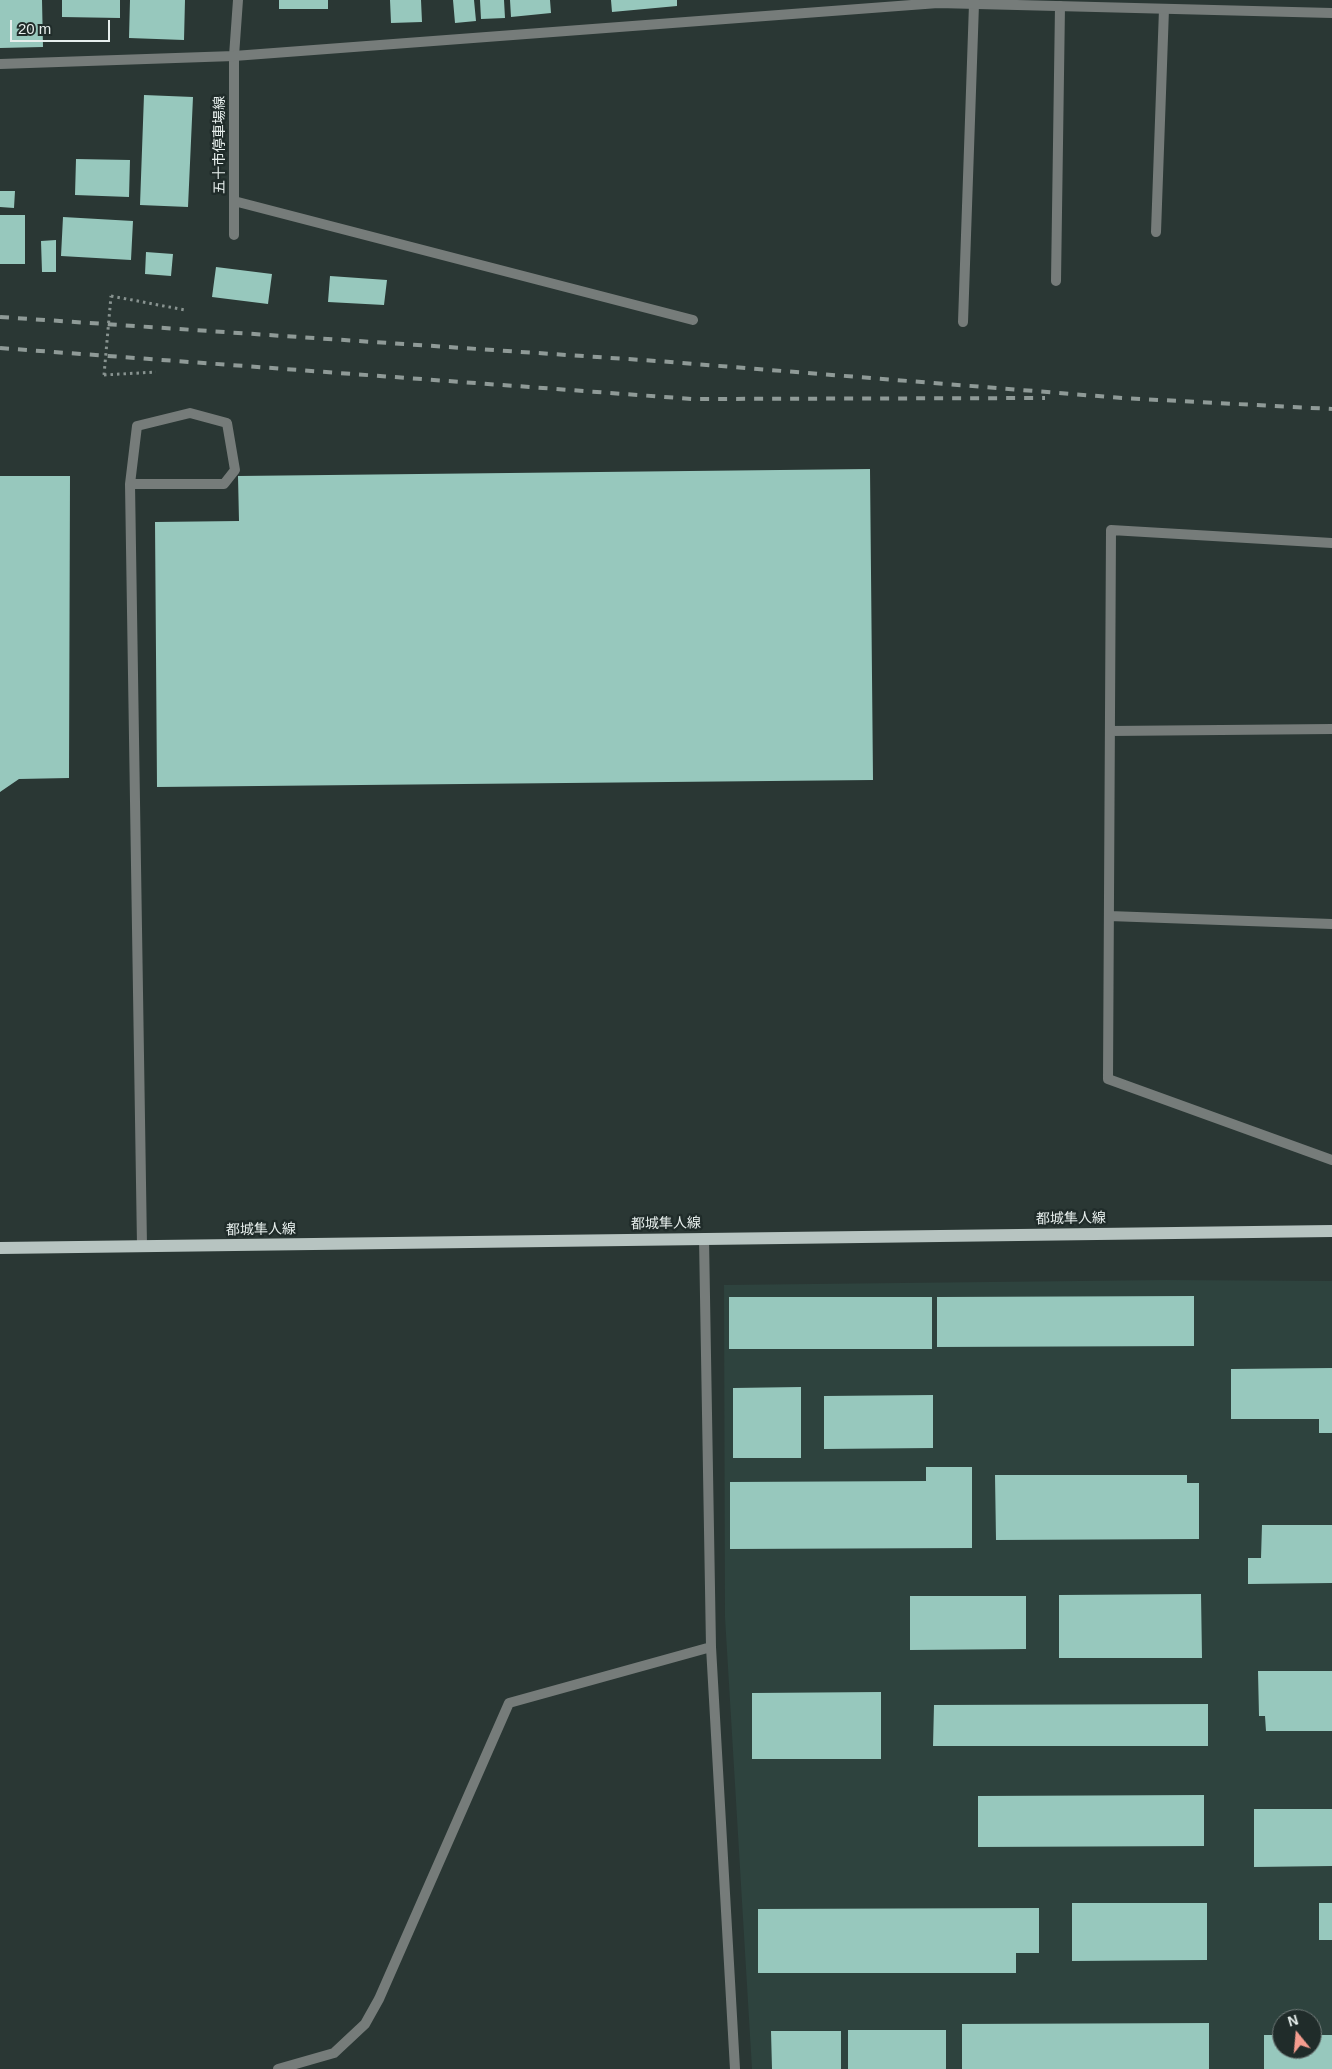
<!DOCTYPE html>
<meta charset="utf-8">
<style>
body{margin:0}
#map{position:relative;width:1332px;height:2069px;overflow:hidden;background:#2a3734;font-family:Arial,sans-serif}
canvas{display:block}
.north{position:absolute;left:1272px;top:2009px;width:50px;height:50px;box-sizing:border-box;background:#202c2a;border:1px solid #707a78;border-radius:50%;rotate:343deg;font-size:14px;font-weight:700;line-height:20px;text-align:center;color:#e7efed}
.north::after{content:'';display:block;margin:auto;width:18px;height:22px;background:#f59d8f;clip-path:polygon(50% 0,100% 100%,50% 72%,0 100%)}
.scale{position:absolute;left:10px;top:20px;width:100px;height:22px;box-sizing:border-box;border:2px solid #e7efed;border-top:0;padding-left:6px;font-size:15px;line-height:18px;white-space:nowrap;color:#e7efed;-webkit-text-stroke:4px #202c2a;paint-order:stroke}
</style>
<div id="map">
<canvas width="1332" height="2069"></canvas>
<div class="north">N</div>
<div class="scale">20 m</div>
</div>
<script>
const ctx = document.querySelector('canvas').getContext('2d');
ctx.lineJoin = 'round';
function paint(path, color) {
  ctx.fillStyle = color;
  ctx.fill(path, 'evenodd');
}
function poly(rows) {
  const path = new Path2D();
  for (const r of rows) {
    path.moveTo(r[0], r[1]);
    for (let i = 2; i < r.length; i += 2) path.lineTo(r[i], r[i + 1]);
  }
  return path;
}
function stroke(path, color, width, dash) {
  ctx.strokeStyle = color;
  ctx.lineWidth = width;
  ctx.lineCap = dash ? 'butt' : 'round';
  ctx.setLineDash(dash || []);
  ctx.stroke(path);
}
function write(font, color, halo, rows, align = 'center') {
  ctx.font = font + ' Arial,"Noto Sans JP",sans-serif';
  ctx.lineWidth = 5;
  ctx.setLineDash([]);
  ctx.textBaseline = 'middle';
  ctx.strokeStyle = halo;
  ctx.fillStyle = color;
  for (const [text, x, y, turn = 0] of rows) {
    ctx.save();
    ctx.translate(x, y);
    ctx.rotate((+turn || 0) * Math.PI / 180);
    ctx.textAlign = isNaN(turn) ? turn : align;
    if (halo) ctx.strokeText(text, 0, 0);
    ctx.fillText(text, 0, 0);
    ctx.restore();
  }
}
paint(poly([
 [1166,1280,1332,1281,1332,2069,752,2069,725,1617,724,1285],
 [1282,2019,1312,2019,1312,2049,1282,2049]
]), '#2e433e');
paint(poly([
 [0,0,42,0,43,47,0,48],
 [62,0,120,0,120,18,62,17],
 [130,0,185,0,184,40,129,38],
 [279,0,328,0,328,9,279,9],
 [390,0,421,0,422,22,391,23],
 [453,0,474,0,476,21,455,23],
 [480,0,504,0,505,18,481,19],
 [510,0,550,0,551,13,511,17],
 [611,0,677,0,677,6,612,12],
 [144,95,193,97,188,207,140,205],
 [76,159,130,160,129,197,75,195],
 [0,191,15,191,14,208,0,207],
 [0,215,25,215,25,264,0,264],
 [63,217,133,221,131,260,61,256],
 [56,240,56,272,42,272,41,241],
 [146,252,173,254,171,276,145,274],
 [216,267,272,274,268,304,212,297],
 [330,276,387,280,384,305,328,302],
 [870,469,873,780,157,787,155,522,239,521,238,476],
 [0,476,70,476,69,778,19,779,0,792],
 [1194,1296,1194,1346,937,1347,937,1297],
 [729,1297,932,1297,932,1349,729,1349],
 [1332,1368,1332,1433,1319,1433,1319,1419,1231,1419,1231,1369],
 [801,1387,801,1458,733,1458,733,1388],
 [933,1395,933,1448,824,1449,824,1396],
 [926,1467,972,1467,972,1548,730,1549,730,1482,926,1481],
 [995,1475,1187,1475,1187,1483,1199,1483,1199,1539,996,1540],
 [1262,1525,1332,1525,1332,1583,1248,1584,1248,1558,1261,1558],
 [1201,1594,1202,1658,1059,1658,1059,1595],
 [910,1596,1026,1596,1026,1649,910,1650],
 [1258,1671,1332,1671,1332,1731,1266,1731,1265,1716,1259,1716],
 [881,1692,881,1759,752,1759,752,1693],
 [1208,1704,1208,1746,933,1746,934,1705],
 [1204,1795,1204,1846,978,1847,978,1796],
 [1254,1809,1332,1809,1332,1866,1254,1867],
 [1072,1903,1207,1903,1207,1960,1072,1961],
 [1319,1903,1332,1903,1332,1940,1319,1940],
 [1039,1908,1039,1953,1016,1953,1016,1973,758,1973,758,1909],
 [1209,2023,1209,2069,962,2069,962,2024],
 [848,2030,946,2030,946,2069,848,2069],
 [771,2031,841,2031,841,2069,772,2069],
 [1264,2035,1282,2035,1282,2049,1312,2049,1312,2035,1332,2035,1332,2069,1264,2069]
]), '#97c8bd');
stroke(poly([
 [111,296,185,310],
 [104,375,156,372]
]), '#889390', 3, [2.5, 4]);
stroke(poly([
 [130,484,224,484,235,470,227,423,190,413,137,426,130,484,142,1246]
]), '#767c7a', 10);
stroke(poly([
 [234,201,693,320],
 [1156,232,1164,9],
 [234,235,234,56,238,0],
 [1056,281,1060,6],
 [963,322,974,4],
 [1332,543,1111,530,1108,1079,1332,1160],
 [1110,731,1332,729],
 [1109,916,1332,924],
 [704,1238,711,1647,735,2069],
 [278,2069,334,2053,365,2024,379,1999,509,1703,711,1647]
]), '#767c7a', 10);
stroke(poly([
 [0,64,234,56,938,3,1332,13]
]), '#767c7a', 10);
stroke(poly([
 [0,1248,1332,1231]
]), '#b7c4c1', 12);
stroke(poly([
 [0,317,657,361,1122,398,1332,409],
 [0,348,692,399,1045,398]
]), '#8f9a97', 4, [9, 9]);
stroke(poly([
 [104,375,111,296]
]), '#889390', 3, [2.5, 4]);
write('14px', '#e7efed', '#202c2a', [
 ["五十市停車場線",220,145,-90],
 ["都城隼人線",1071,1219,-1],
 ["都城隼人線",666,1224,-1],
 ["都城隼人線",261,1230,-1]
]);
</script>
